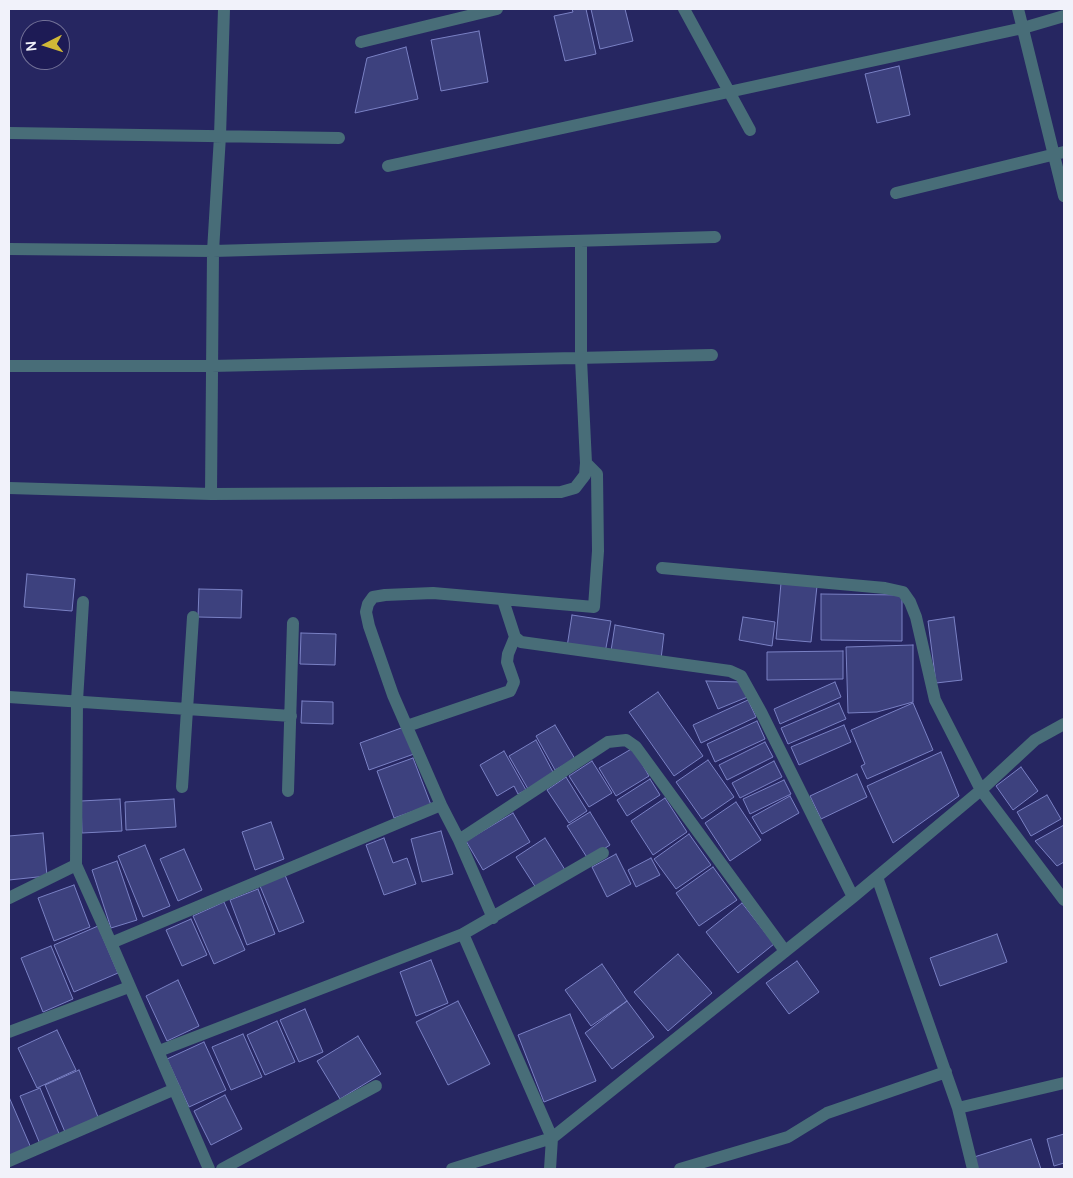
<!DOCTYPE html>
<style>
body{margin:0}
#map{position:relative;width:1073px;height:1178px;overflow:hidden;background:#262661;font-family:Manrope,sans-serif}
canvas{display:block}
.frame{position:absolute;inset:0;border:10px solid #f1f2fa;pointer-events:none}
.north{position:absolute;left:20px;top:20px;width:50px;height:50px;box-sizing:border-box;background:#1d1b55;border:1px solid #727197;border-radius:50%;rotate:265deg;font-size:14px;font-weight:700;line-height:20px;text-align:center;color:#f1f2fa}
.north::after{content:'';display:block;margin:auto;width:18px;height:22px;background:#d0b837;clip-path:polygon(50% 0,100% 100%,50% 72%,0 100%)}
</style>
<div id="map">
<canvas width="1073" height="1178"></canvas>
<div class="frame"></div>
<div class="north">N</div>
</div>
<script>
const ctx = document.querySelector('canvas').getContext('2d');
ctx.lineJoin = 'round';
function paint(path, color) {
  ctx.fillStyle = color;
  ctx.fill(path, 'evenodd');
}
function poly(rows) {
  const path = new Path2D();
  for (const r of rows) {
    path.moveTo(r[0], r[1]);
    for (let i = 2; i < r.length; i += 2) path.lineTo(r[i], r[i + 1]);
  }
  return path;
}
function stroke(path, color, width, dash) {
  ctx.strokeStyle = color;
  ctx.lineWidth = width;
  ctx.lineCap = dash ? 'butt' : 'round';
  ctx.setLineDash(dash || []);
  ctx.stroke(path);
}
const building = poly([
 [572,9,586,9,596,54,565,61,554,16,573,12,572,9],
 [591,9,625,9,633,41,600,49,591,9],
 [479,31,488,82,441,91,431,40,479,31],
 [406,47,418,99,355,113,367,58,406,47],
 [899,66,910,115,877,123,865,74,899,66],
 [27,574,75,579,72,611,24,607,27,574],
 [781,583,817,586,811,642,776,639,781,583],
 [199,589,242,590,241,618,198,617,199,589],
 [821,594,902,595,902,641,821,640,821,594],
 [572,615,611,621,605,653,567,647,572,615],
 [743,617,775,622,772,646,739,640,743,617],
 [954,617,962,680,936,683,928,621,954,617],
 [615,625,664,634,661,659,611,651,615,625],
 [301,633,336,634,335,665,300,664,301,633],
 [913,645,913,702,877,712,848,713,846,647,913,645],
 [843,651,843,679,767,680,767,652,843,651],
 [706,681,740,682,750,696,718,709,706,681],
 [835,682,841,697,780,724,774,709,835,682],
 [658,692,703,756,674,776,629,712,658,692],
 [748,700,756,717,701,743,693,725,748,700],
 [302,701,333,702,333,724,301,723,302,701],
 [839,703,846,719,788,744,781,728,839,703],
 [913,703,933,750,867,779,861,766,865,764,851,730,913,703],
 [757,721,765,739,715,762,707,744,757,721],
 [555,725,575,759,555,770,536,736,555,725],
 [844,725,851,742,799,765,791,747,844,725],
 [404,727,414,754,369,770,360,743,404,727],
 [536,740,554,774,528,789,509,756,536,740],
 [765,742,773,757,727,780,719,765,765,742],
 [633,748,649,776,616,796,599,768,633,748],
 [504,751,526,790,518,794,514,786,497,796,480,765,504,751],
 [941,752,959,796,893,843,867,786,941,752],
 [413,758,431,805,394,818,377,771,413,758],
 [708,760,734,797,702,819,676,782,708,760],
 [592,761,612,793,589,807,569,776,592,761],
 [774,761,782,777,740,798,732,783,774,761],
 [1021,767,1038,791,1013,810,996,786,1021,767],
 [857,774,867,797,821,819,810,796,857,774],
 [566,777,587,811,569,823,547,790,566,777],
 [650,779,660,795,627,816,617,800,650,779],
 [784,780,791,794,750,814,743,799,784,780],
 [1047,795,1061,819,1031,836,1017,812,1047,795],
 [790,796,799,813,762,834,752,817,790,796],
 [665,798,687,832,653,855,631,821,665,798],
 [120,799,122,831,82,833,81,801,120,799],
 [174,799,176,827,126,830,125,802,174,799],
 [736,802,761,840,730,861,705,823,736,802],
 [590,812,610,845,588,859,567,826,590,812],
 [513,813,530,842,483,870,466,841,513,813],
 [271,822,284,859,255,870,242,832,271,822],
 [1064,825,1064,862,1057,866,1035,841,1064,825],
 [441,831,453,874,422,882,411,839,441,831],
 [43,833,47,876,9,880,9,836,43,833],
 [689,834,711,865,676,889,654,859,689,834],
 [384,838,393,863,407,858,416,884,384,895,366,845,384,838],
 [545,838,567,873,538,891,516,857,545,838],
 [145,845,170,906,143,917,118,856,145,845],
 [184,849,202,890,178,901,160,859,184,849],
 [616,854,631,884,607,897,592,867,616,854],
 [651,858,660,875,636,887,628,870,651,858],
 [117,861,137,920,111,928,92,870,117,861],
 [713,867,737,900,699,926,676,893,713,867],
 [285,875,304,922,279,932,260,886,285,875],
 [74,885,90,927,54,941,38,898,74,885],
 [258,889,275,934,247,945,230,900,258,889],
 [224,902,245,950,214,964,193,916,224,902],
 [742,903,774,944,738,973,706,932,742,903],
 [191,919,207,955,182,966,166,930,191,919],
 [98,926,118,973,74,992,54,945,98,926],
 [997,934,1007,962,940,986,930,958,997,934],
 [51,946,73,999,43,1012,21,958,51,946],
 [678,954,712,993,668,1031,634,992,678,954],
 [431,960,448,1003,416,1016,400,972,431,960],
 [797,961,819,992,789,1014,766,983,797,961],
 [602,964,627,1001,591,1026,565,990,602,964],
 [178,980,199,1026,167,1041,146,996,178,980],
 [458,1001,490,1064,448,1085,416,1022,458,1001],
 [627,1001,654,1037,612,1069,585,1033,627,1001],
 [305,1009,323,1052,299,1062,280,1020,305,1009],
 [570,1014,596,1081,544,1102,518,1035,570,1014],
 [277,1021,295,1062,265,1075,247,1035,277,1021],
 [57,1030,76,1070,37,1088,18,1048,57,1030],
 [243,1034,262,1077,231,1090,212,1047,243,1034],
 [358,1036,381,1074,340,1099,317,1061,358,1036],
 [204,1042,226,1090,189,1107,167,1059,204,1042],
 [79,1070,98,1117,65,1132,45,1085,79,1070],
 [40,1088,60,1136,40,1144,20,1096,40,1088],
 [225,1095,242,1129,211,1145,194,1111,225,1095],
 [9,1097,31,1148,9,1156,9,1097],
 [1064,1134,1064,1163,1054,1166,1047,1139,1064,1134],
 [1031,1139,1041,1169,974,1169,971,1158,1031,1139]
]);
paint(building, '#3d417e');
stroke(building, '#7a81c4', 1);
stroke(poly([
 [224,9,220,136,213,251,715,237],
 [684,9,750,130],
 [1018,9,1064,196],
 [361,42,497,9],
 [9,133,339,138],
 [388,166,1023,28,1064,16],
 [896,193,1064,152],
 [9,249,213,251,211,494],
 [9,366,211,366,712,355],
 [9,488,211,494,561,492,575,488,585,475,586,463,581,359,581,241],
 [662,568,885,588,903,592,910,602,916,617,935,700,981,790,1064,900],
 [503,600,515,637,521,642,730,671,741,676,761,712,853,897],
 [83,602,77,701,76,865,111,943],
 [9,697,291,716],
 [407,726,510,691,514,682,507,662,508,654,515,637],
 [182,787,193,617],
 [288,791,293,623],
 [441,805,393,695,369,626,366,612,368,604,373,597,385,595,433,593,594,607,598,551,597,474,586,463],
 [877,877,958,1108,973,1169],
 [9,898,76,865],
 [493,918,459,840,608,742,626,740,636,747,785,951],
 [9,1032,129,987],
 [159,1051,463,934],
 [958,1108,1064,1083],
 [9,1161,175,1089],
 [209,1169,111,943,441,805,459,840],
 [222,1169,376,1086],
 [452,1169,552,1138,463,934,603,853],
 [550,1169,552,1138,853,897,981,790,1035,740,1064,724],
 [680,1169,788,1137,827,1113,946,1072]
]), '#486d78', 12);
</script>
